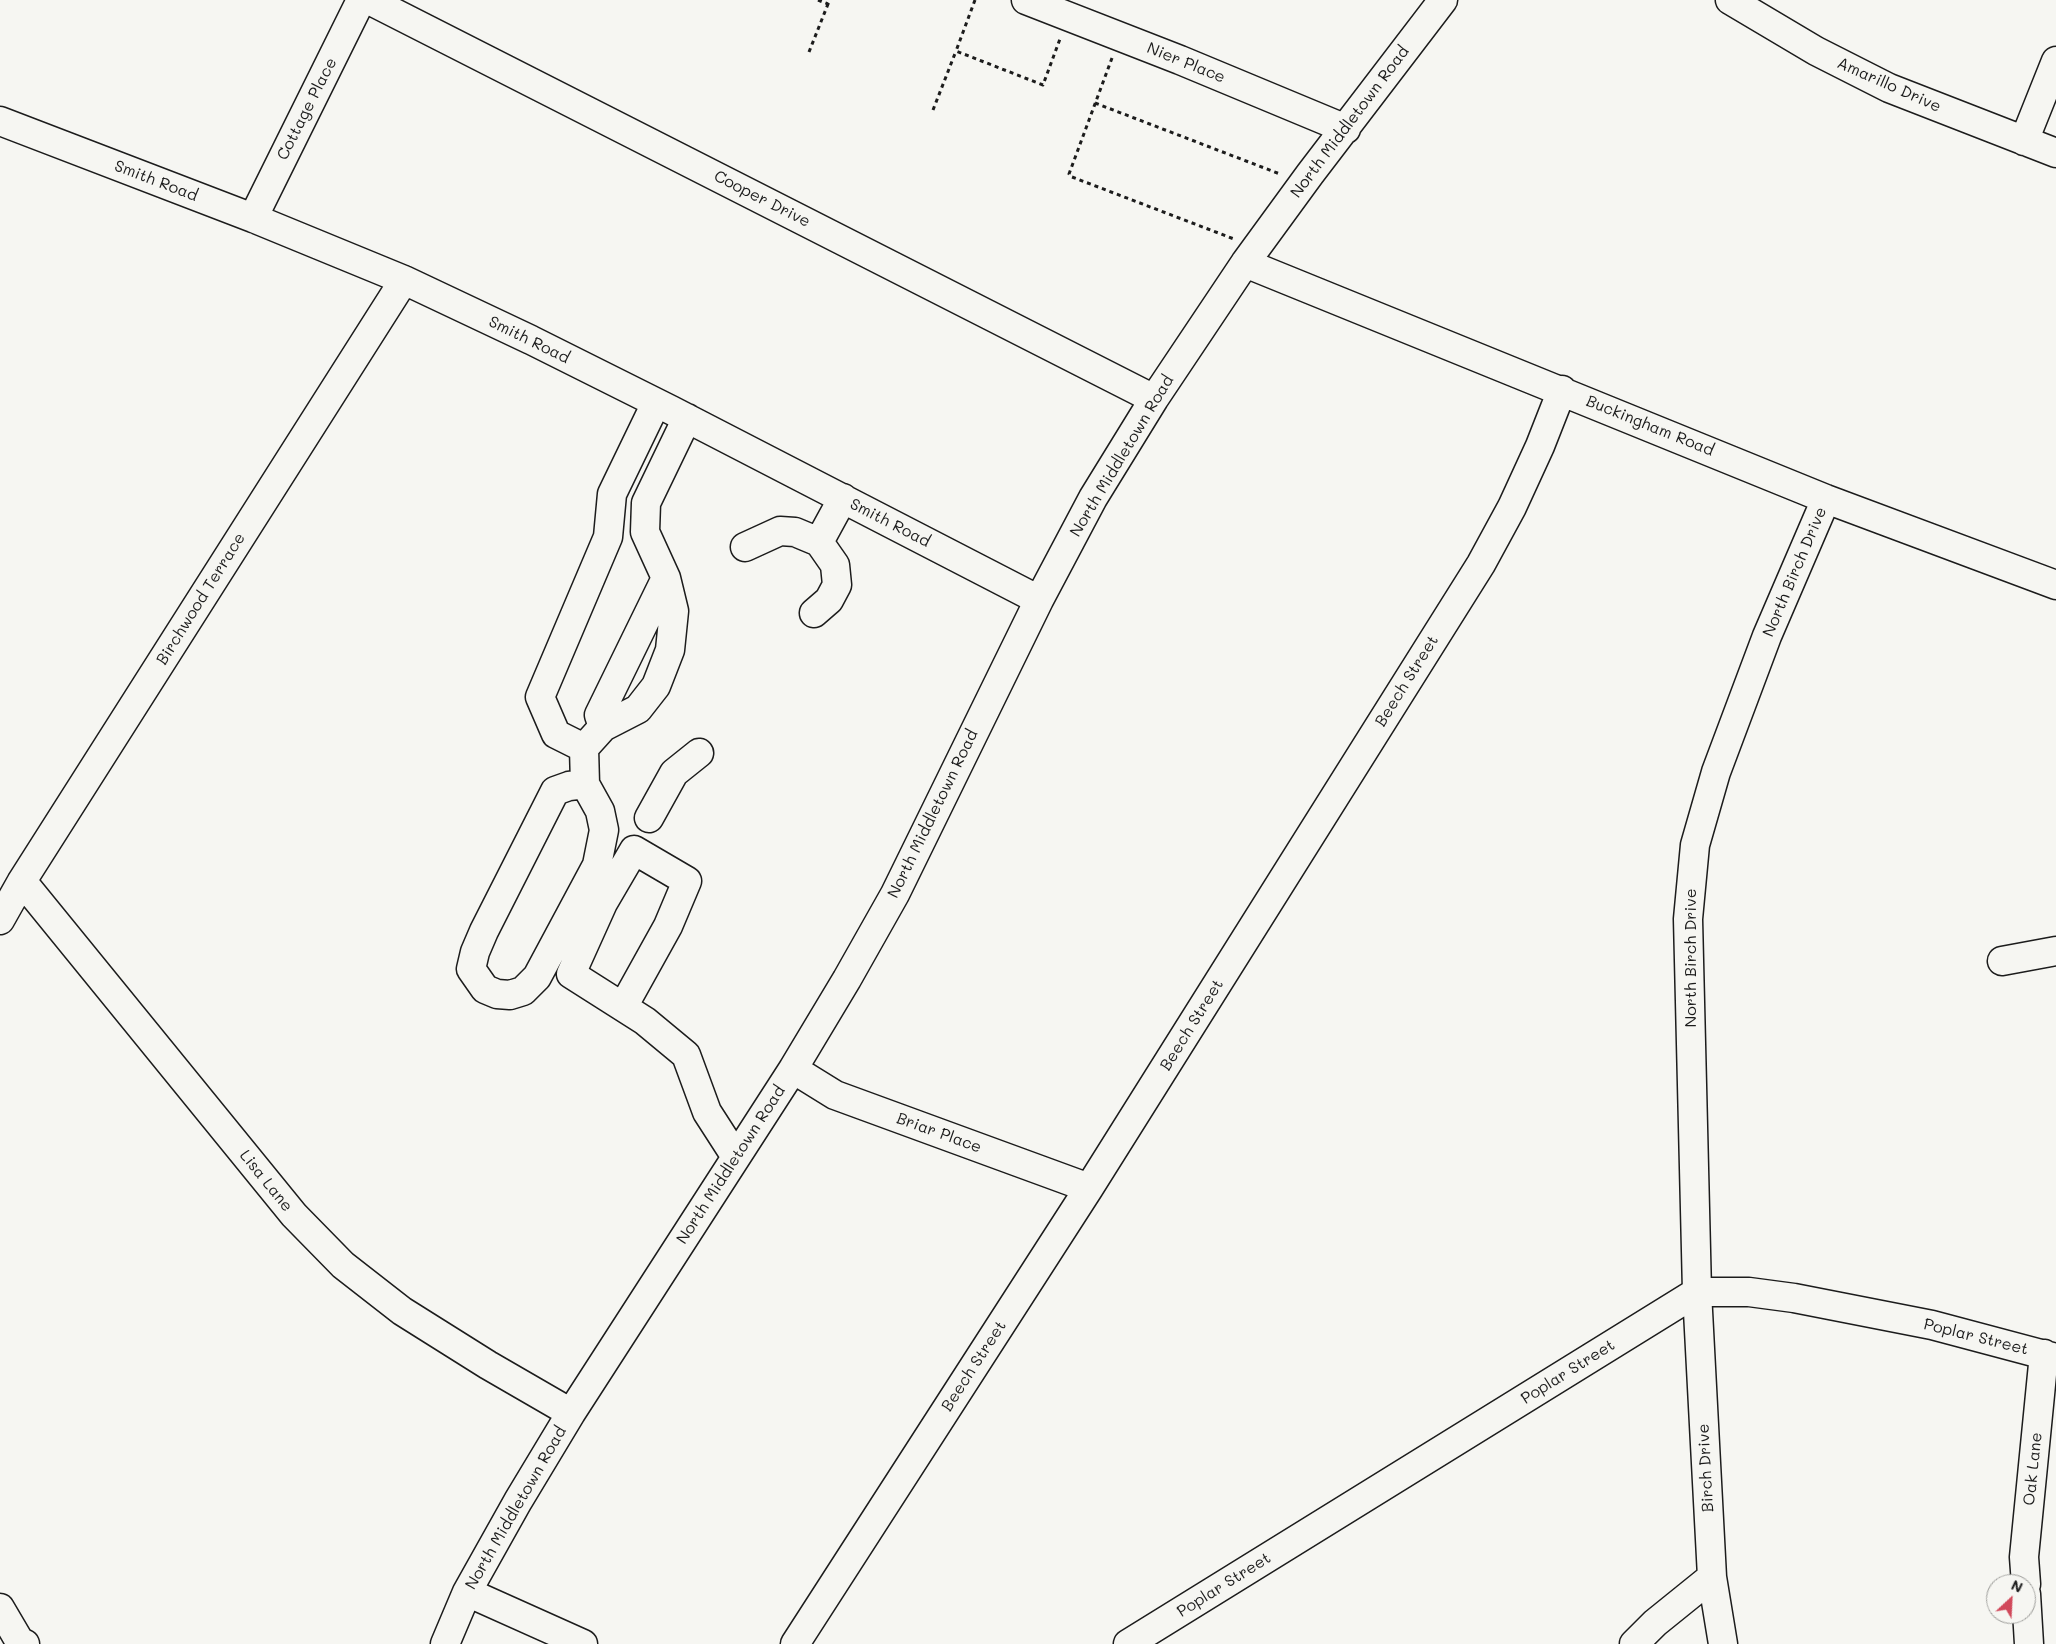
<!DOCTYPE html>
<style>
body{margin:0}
#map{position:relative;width:2056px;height:1644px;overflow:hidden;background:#f6f6f2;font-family:Mali,sans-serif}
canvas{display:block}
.north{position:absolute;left:1986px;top:1574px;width:50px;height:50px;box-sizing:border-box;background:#f6f6f2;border:1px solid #9f9f9c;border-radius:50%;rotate:25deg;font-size:14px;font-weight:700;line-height:20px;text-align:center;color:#1c1c1c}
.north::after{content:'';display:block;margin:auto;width:18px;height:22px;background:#d1495b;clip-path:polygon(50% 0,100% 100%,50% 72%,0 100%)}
</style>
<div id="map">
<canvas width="2056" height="1644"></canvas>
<div class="north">N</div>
</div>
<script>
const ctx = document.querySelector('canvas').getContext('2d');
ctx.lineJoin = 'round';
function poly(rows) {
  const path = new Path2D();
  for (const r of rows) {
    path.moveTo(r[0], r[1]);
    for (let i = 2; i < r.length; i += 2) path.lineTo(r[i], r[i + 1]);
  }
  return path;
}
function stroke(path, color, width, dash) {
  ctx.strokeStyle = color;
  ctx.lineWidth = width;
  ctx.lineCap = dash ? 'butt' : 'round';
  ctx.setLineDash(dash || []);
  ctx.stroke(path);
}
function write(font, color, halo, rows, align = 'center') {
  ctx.font = font + ' Mali,sans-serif';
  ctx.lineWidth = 4.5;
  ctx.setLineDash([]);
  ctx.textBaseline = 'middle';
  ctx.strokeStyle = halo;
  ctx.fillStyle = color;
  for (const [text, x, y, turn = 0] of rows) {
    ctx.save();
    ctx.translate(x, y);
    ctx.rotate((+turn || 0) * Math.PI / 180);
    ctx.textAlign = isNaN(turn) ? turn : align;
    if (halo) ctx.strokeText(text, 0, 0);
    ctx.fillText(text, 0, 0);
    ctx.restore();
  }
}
const minor = poly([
 [369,0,1154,399],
 [1026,0,1180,60,1346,129],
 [1730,0,1816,51,1889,88,2056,153],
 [0,121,253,218,404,280,531,340,671,410,1039,600],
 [2024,141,2056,61],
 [253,218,361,0],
 [1245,263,1826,499,2056,585],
 [745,547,780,531,795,532,819,542,843,498],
 [814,613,829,600,837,585,835,565,819,542],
 [603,727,599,715,666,578],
 [584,748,556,734,540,697,608,537,612,494,656,403],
 [585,784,569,786,555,791,484,931,475,952,471,969,485,989,497,994,510,995,523,991,537,977,597,865],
 [649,818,674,773,699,753],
 [22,881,294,1215,343,1265,402,1311,488,1365,571,1413],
 [603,903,597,865,604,830,600,811,585,784,584,748,603,727,638,709,656,686,670,650,674,611,666,578,645,532,646,503,687,418],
 [0,920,22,881,404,280],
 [2002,961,2056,951],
 [623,1007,668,926,687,881,634,850,603,903,571,974,645,1021,686,1055,707,1112,736,1157],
 [793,1069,835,1095,1089,1188],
 [2026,1584,2024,1557,2044,1354],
 [467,1592,583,1644],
 [2026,1594,2029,1644],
 [0,1608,20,1642,25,1644],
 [445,1644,467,1592,518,1501,571,1413,793,1069,847,979,895,894,1039,600,1093,498,1154,399,1245,263,1310,174,1443,0],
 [795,1644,1089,1188,1481,564,1512,507,1540,446,1562,390],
 [1128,1644,1697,1292,1749,1292,1794,1298,1932,1325,2056,1358],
 [1634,1644,1655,1623,1712,1577],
 [1723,1644,1712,1577,1697,1292,1688,919,1695,845,1716,772,1767,636,1826,499]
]);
stroke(minor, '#1c1c1c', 31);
stroke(poly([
 [818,0,828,4,830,0],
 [975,0,956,51,1043,85,1060,39],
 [809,52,828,4],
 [1112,58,1069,174,1072,177,1234,239],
 [1095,103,1280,174],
 [933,110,956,51]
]), '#1c1c1c', 3, [4, 4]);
stroke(minor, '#f6f6f2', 28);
write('16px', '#1c1c1c', '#f6f6f2', [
 ["Nier Place",1186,63,22],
 ["Amarillo Drive",1889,85,24],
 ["Cottage Place",307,109,-63],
 ["North Middletown Road",1350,122,-53],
 ["Smith Road",156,181,21],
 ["Cooper Drive",762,199,27],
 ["Smith Road",529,340,26],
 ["Buckingham Road",1650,426,22],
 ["North Middletown Road",1122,456,-59],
 ["Smith Road",890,523,27],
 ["North Birch Drive",1795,572,-67],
 ["Birchwood Terrace",201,599,-58],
 ["Beech Street",1407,681,-58],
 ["North Middletown Road",933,814,-64],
 ["North Birch Drive",1691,958,-90],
 ["Beech Street",1192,1025,-58],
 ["Briar Place",939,1133,20],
 ["North Middletown Road",731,1165,-57],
 ["Lisa Lane",266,1181,51],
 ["Poplar Street",1976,1337,14],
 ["Beech Street",974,1366,-57],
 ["Poplar Street",1568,1372,-32],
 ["Birch Drive",1706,1468,-93],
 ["Oak Lane",2033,1469,-84],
 ["North Middletown Road",516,1508,-60],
 ["Poplar Street",1224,1585,-32]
]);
</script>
